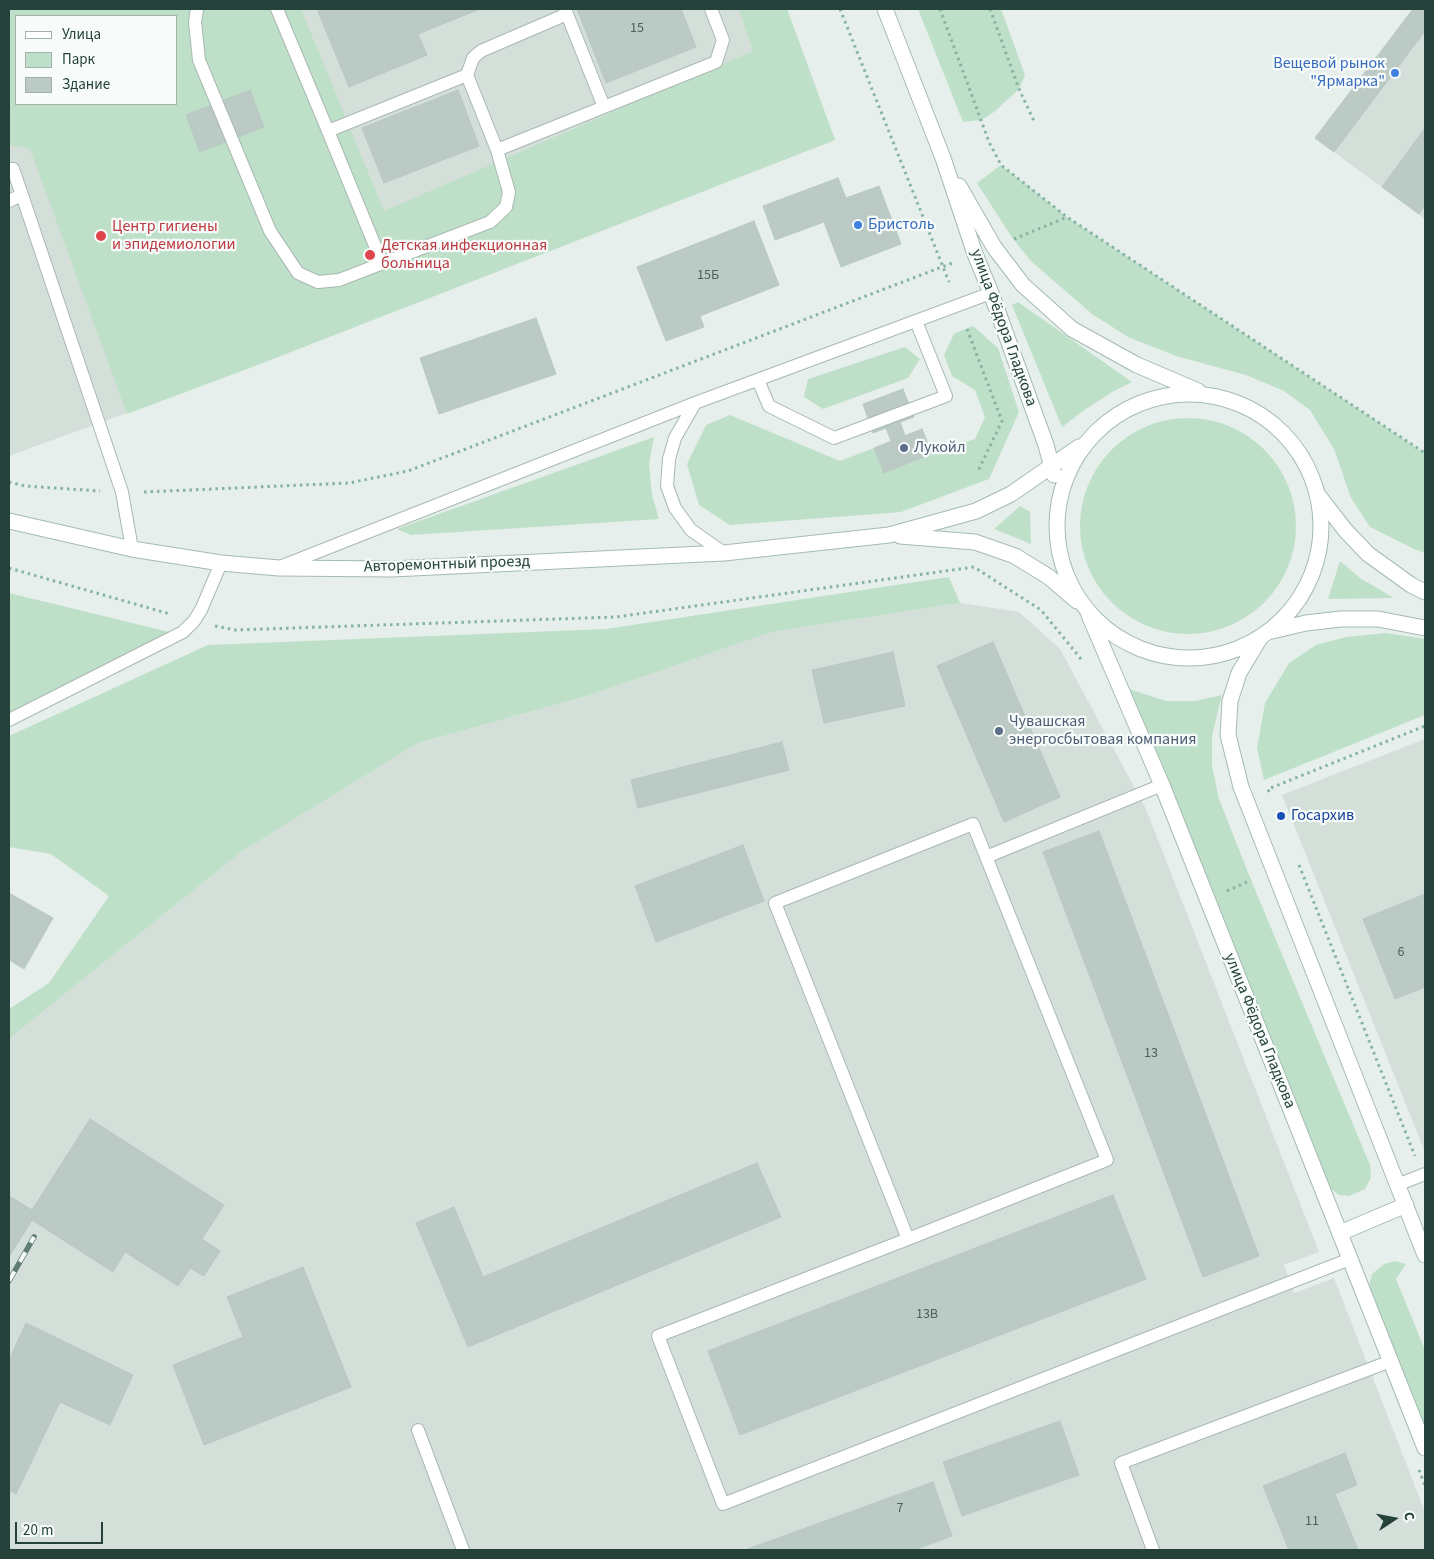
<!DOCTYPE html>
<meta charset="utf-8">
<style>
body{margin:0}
#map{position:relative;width:1434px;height:1559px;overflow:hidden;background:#e6efeb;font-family:"Source Sans 3",sans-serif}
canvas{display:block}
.frame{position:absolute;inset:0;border:10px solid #24423a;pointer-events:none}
.legend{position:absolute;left:15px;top:15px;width:162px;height:90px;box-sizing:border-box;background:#f7fbf9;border:1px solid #a3b1ad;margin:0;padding:6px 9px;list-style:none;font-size:15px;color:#24423a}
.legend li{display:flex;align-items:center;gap:10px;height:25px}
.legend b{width:25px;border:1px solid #a3b1ad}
.north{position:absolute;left:1369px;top:1494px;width:50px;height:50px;-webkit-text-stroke:4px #f7fbf9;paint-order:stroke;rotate:79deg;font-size:14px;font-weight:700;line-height:20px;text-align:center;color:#24423a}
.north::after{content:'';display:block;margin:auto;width:18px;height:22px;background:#24423a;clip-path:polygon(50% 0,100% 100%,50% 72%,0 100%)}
.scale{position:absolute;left:15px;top:1522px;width:88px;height:22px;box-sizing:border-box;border:2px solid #24423a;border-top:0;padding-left:6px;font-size:15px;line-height:18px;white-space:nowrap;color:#24423a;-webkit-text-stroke:4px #f7fbf9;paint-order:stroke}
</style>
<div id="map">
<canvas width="1434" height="1559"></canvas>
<div class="frame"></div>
<ul class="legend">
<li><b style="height:6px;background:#fff"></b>Улица</li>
<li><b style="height:14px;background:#bfe0c8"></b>Парк</li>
<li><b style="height:14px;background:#bbcac4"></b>Здание</li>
</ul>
<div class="north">С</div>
<div class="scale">20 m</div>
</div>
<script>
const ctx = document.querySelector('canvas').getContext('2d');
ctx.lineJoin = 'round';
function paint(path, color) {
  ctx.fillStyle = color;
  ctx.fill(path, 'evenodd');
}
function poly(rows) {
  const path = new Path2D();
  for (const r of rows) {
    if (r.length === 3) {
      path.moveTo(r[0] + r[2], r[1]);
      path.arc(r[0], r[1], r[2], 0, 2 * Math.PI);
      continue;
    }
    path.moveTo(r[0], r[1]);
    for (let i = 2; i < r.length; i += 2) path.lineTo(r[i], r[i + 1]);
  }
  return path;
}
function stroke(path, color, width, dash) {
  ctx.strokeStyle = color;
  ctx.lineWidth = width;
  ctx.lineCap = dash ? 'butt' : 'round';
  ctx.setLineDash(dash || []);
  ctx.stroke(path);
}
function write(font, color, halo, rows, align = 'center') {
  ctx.font = font + ' "Source Sans 3",sans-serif';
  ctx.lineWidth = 4.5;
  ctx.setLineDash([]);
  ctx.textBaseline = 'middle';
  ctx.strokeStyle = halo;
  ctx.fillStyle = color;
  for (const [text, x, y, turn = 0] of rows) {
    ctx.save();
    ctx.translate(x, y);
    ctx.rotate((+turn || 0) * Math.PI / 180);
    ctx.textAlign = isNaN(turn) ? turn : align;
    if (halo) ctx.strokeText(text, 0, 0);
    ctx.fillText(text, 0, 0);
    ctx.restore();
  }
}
paint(poly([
 [9,9,787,9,835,140,247,369,9,456],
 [16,16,176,16,176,104,16,104],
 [1413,9,1425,9,1425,219,1315,138],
 [960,603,1019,612,1060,649,1146,809,1319,1252,1284,1265,1294,1293,1334,1278,1425,1512,1425,1550,9,1550,9,1039,241,852,418,743,587,696,772,632],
 [1425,739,1425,1152,1282,795]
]), '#d4dfda');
paint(poly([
 [9,9,301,9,384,211,753,51,739,9,787,9,835,140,247,369,127,414,30,149,9,145],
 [16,16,176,16,176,104,16,104],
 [918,9,1001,9,1025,75,1019,89,994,112,981,120,963,122],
 [1001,165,1067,217,1425,453,1425,553,1414,549,1370,527,1351,498,1334,449,1310,410,1284,391,1246,375,1176,356,1128,337,1092,314,1031,261,1013,239,977,183],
 [1018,302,1132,382,1112,392,1083,411,1062,427,1012,305],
 [973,326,998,348,1019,412,989,479,901,512,730,525,699,505,687,464,706,425,730,415,840,461,874,448,884,473,975,439,985,417,975,390,952,376,944,355,954,334],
 [905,347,920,359,908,378,823,409,804,397,808,379],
 [1188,526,108],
 [654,437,649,464,652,495,659,519,411,535,397,529],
 [1020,506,1030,512,1031,544,994,529],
 [1340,561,1360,578,1394,598,1328,599],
 [949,577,960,603,772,632,587,696,418,743,241,852,9,1039,9,1009,49,983,109,896,51,854,9,847,9,736,208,645,606,629],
 [9,593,169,632,9,713],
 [1386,633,1425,639,1425,715,1264,780,1257,748,1265,703,1289,663,1316,645,1346,637],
 [1129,689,1166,701,1195,701,1222,695,1212,736,1212,766,1219,799,1251,880,1370,1165,1371,1178,1365,1189,1349,1196,1339,1195,1330,1188,1215,896],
 [1395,1261,1406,1264,1396,1279,1425,1350,1425,1429,1369,1287,1372,1274,1384,1264]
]), '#bfe0c8');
const building = poly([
 [317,9,480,9,418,34,427,55,349,87,317,9],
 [577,9,681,9,696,47,606,83,577,9],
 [1413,9,1425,9,1425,31,1334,152,1315,138,1413,9],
 [250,90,264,127,200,152,186,115,250,90],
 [458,90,479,146,384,183,362,128,458,90],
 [1425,128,1425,205,1419,214,1382,187,1425,128],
 [838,178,846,198,879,186,901,244,841,267,824,222,775,240,763,206,838,178],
 [754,221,779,285,700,316,704,327,666,341,637,267,754,221],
 [536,318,556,374,439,414,420,358,536,318],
 [903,389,914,417,900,422,905,436,891,441,886,428,873,433,863,404,903,389],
 [922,429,932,454,884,473,874,448,922,429],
 [993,642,1060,797,1004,822,937,666,993,642],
 [893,652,905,706,824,723,812,670,893,652],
 [782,742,789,770,638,808,631,780,782,742],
 [1099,831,1259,1256,1203,1277,1043,852,1099,831],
 [743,845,764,901,656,942,635,886,743,845],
 [9,893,53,918,24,969,9,960,9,893],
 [1425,894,1425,987,1395,999,1363,919,1425,894],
 [90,1119,224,1205,202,1239,220,1251,204,1276,190,1268,178,1286,125,1252,113,1272,32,1220,9,1257,9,1196,32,1210,90,1119],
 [757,1163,781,1217,468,1347,416,1223,454,1207,483,1277,757,1163],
 [1113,1195,1146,1279,740,1435,708,1351,1113,1195],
 [303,1267,351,1387,204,1445,173,1365,243,1337,227,1297,303,1267],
 [26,1323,133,1375,110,1425,60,1402,16,1494,9,1490,9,1360,26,1323],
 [1060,1421,1079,1475,962,1516,943,1462,1060,1421],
 [1345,1453,1357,1485,1335,1494,1358,1550,1289,1550,1263,1486,1345,1453],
 [933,1482,952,1536,913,1550,745,1550,933,1482]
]);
paint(building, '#bbcac4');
stroke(building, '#b8c9c2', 1);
const lane = poly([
 [197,9,195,22,199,60,270,231,298,273,318,282,339,280,490,222,506,207,509,192,497,150],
 [277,9,328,131,467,75,497,150,716,62,723,40,711,9],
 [565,9,604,107],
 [467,75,473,58,481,51,567,14],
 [328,131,382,263],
 [9,169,13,169,22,195],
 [9,201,22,195,122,492,132,549],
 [758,380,769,406,834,438,946,396,916,321],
 [695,403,675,438,669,459,667,486,675,508,691,530,724,553],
 [282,566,695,403,991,293],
 [9,720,183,632,194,621,201,610,221,563],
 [986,857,1162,785],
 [1397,1185,1425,1174],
 [908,1239,775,903,973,824,1107,1160,908,1239,658,1336,723,1504,1350,1259],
 [418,1430,463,1550],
 [1153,1550,1121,1463,1391,1361]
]);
const secondary = poly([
 [885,9,943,158,975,254,991,293,1046,445,1054,475],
 [959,186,994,247,1023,285,1072,329,1137,365,1198,391],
 [1189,526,132],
 [1318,495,1346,531,1368,554,1411,585,1425,592],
 [9,521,132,549,221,563,279,568,392,569,724,553,889,535,976,511,1011,494,1079,447],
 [900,536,975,542,1015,556,1049,577,1077,601],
 [1089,615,1162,785,1425,1448],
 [1272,631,1306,623,1341,619,1378,619,1425,628],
 [1260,638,1239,673,1230,701,1228,735,1241,787,1425,1255],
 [1340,1233,1406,1205]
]);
stroke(lane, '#a8b8b2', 14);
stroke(secondary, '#a4bbb3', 17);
stroke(poly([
 [840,9,949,282],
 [940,9,989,142,1001,165,1067,217,1425,453],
 [990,9,1019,89,1034,121],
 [1014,239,1067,217],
 [967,329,1002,421,978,471],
 [9,482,25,486,100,491],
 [144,492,349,483,408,471,955,262],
 [9,568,170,614],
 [215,626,235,630,616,617,974,567,1041,610,1081,659],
 [1269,792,1268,789,1425,726],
 [1299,865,1415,1156],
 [1227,891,1251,880],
 [1419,1470,1425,1486]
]), '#86b3a5', 3, [2.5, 4]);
stroke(lane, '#fff', 12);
stroke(secondary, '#fff', 15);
const rail = poly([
 [9,1281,34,1237]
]);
stroke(rail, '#5f7d75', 5.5);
stroke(rail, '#f7fbf9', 4, [11]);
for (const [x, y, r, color] of [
 [1395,73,5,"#3f7fe0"],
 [858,225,5,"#3f7fe0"],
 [101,236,6,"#e0444e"],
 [370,255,6,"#e0444e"],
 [904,448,5,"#5c6f8a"],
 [999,731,5,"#5c6f8a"],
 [1281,816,5,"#1a4fb4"]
]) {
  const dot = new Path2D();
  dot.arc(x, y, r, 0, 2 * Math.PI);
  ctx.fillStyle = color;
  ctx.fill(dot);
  stroke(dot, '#f7fbf9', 2);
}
write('14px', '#4a645c', null, [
 ["15",637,29],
 ["15Б",708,276],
 ["6",1401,953],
 ["13",1151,1054],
 ["13В",927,1315],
 ["7",900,1509],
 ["11",1312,1522]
]);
write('16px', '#366cbe', '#f7fbf9', [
 ["Вещевой рынок",1385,64],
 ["\"Ярмарка\"",1385,82],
 ["Бристоль",868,225,"left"]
], 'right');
write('16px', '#be3a42', '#f7fbf9', [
 ["Центр гигиены",112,227],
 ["и эпидемиологии",112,245],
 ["Детская инфекционная",381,246],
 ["больница",381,264]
], 'left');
write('16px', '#24423a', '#f7fbf9', [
 ["улица Фёдора Гладкова",1003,328,70],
 ["Авторемонтный проезд",447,565,-2],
 ["улица Фёдора Гладкова",1259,1031,68]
]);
write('16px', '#4e5e75', '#f7fbf9', [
 ["Лукойл",914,448],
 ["Чувашская",1009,722],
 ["энергосбытовая компания",1009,740]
], 'left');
write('16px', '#164399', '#f7fbf9', [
 ["Госархив",1291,816]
], 'left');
</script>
